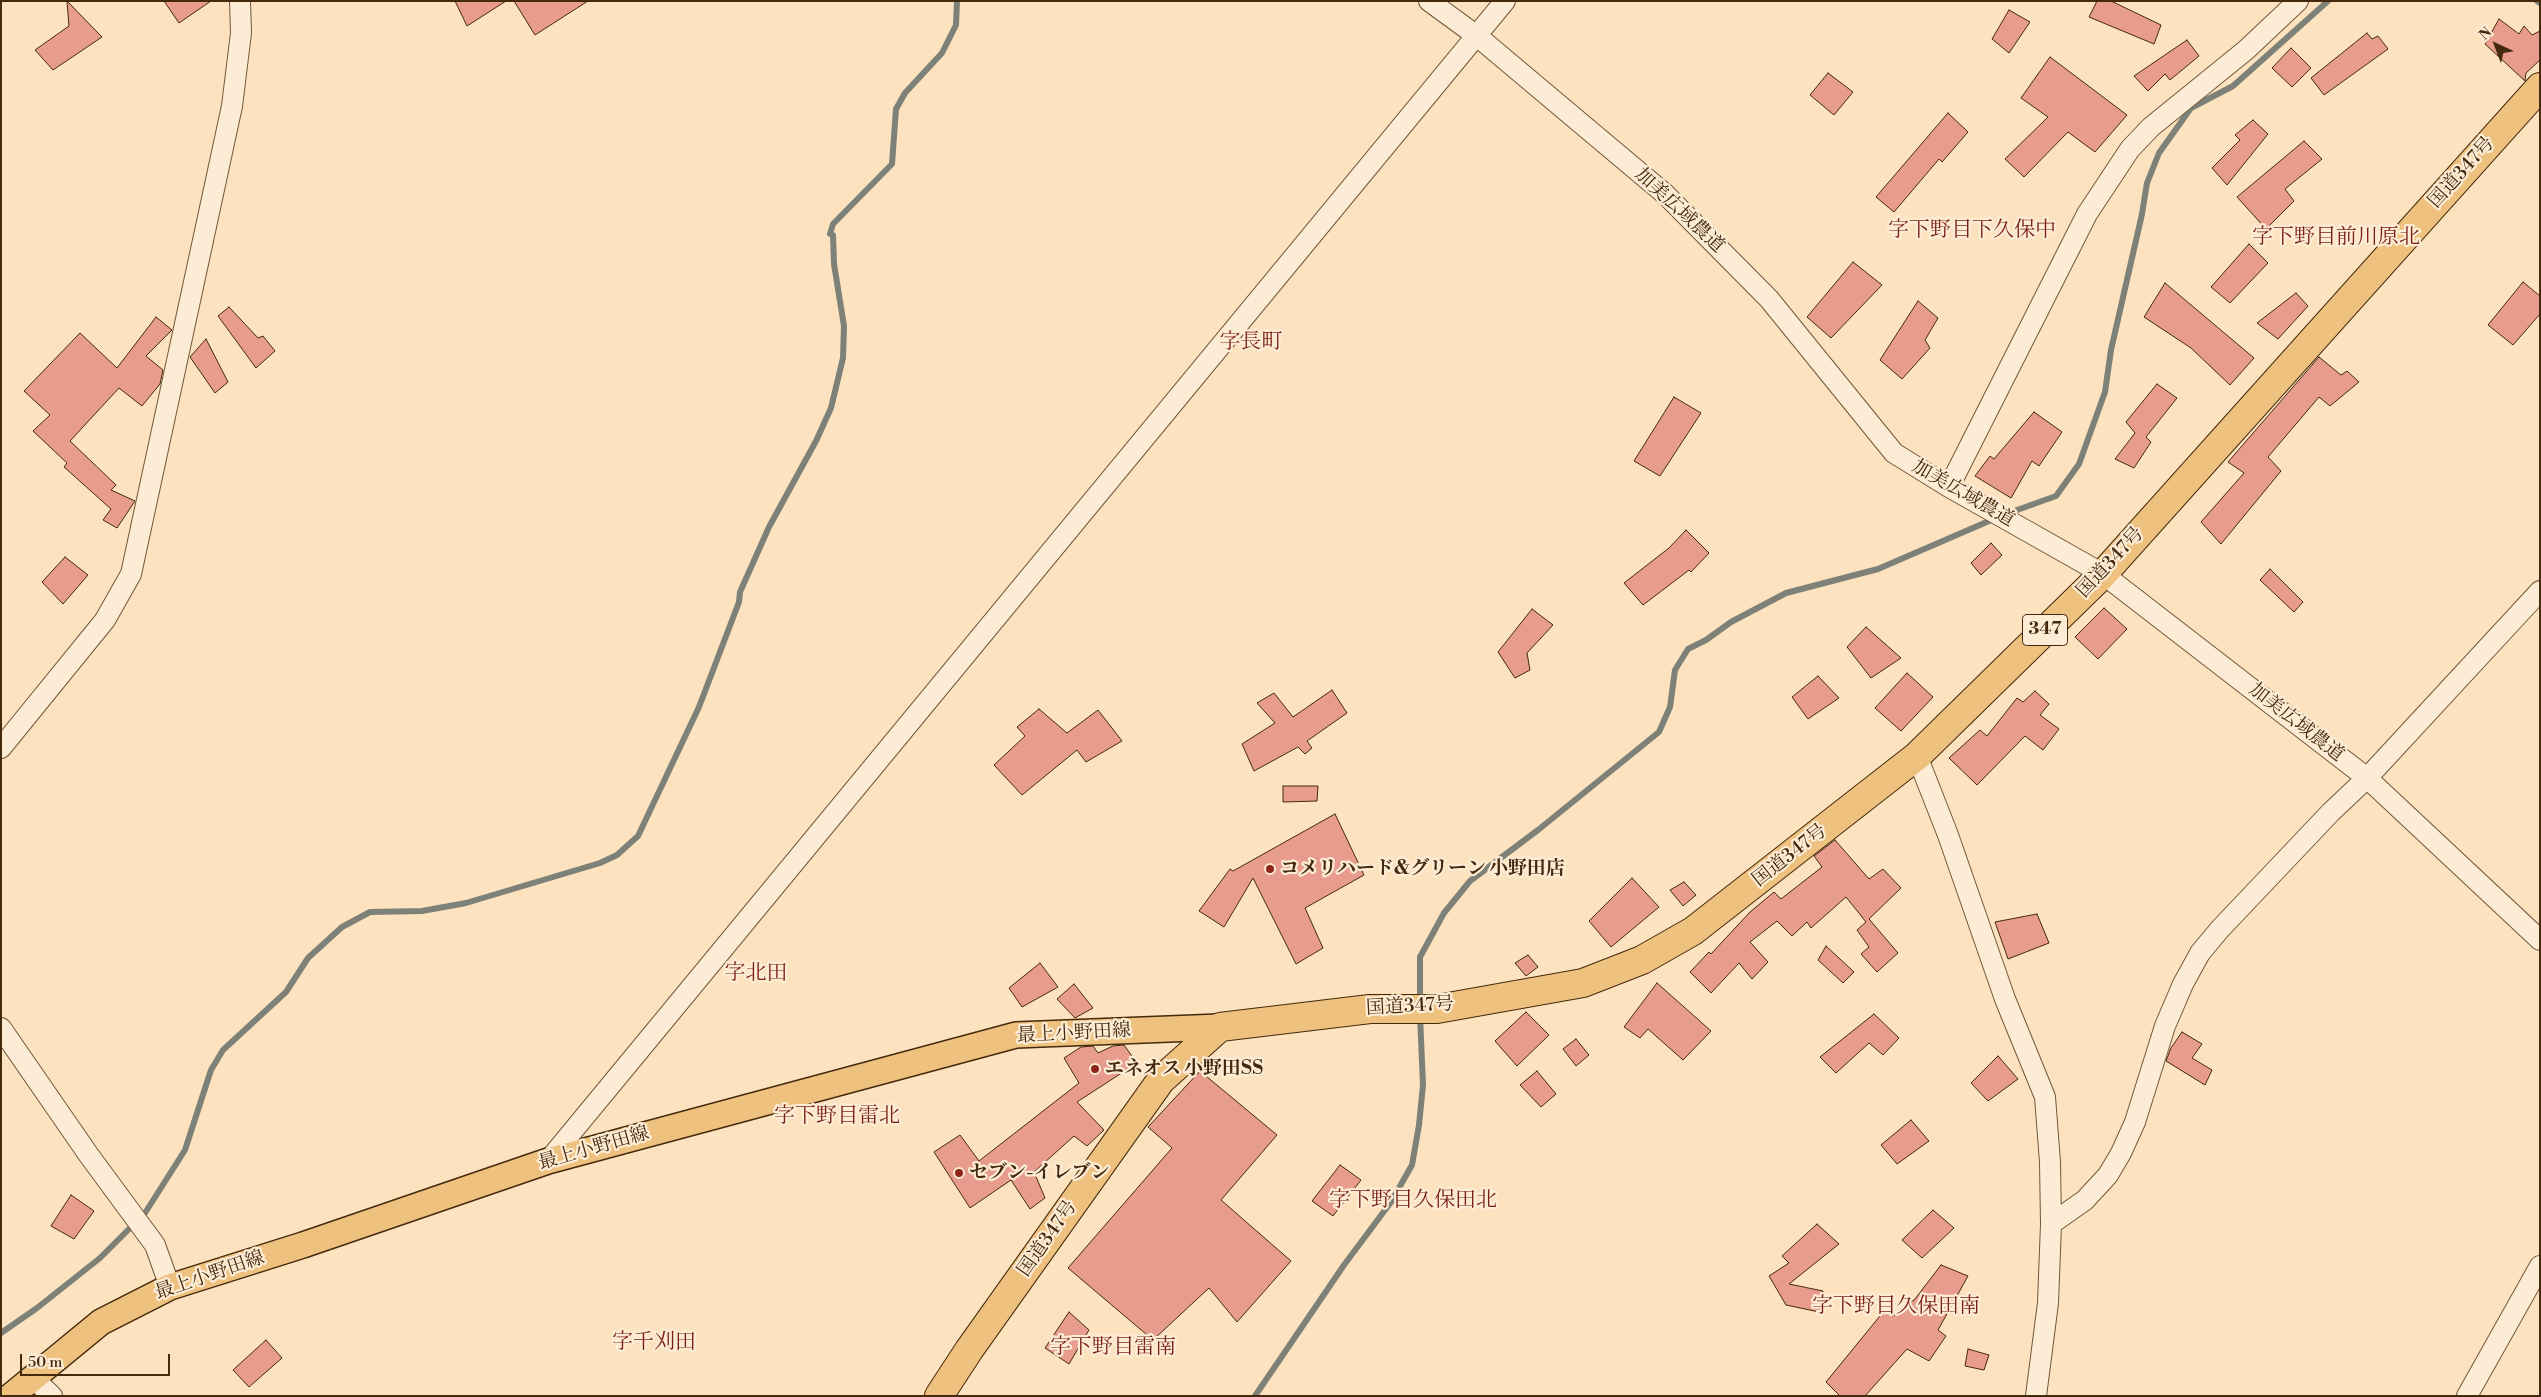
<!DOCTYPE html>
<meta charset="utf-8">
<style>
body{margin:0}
#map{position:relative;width:2541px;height:1397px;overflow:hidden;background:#fce2be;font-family:"Libre Bodoni",serif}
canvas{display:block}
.frame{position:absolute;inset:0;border:2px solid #44290d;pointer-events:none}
.north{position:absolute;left:2471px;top:20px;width:50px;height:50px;-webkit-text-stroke:4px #fdecd5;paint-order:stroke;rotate:317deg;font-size:14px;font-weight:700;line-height:20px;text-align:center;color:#44290d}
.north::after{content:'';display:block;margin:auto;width:18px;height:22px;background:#44290d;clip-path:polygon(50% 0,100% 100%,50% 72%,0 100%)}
.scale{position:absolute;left:20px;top:1354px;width:150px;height:22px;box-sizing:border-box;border:2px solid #44290d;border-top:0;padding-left:6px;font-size:15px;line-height:18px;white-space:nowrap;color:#44290d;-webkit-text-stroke:4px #fdecd5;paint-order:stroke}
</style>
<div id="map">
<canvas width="2541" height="1397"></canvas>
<div class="frame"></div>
<div class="north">N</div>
<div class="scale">50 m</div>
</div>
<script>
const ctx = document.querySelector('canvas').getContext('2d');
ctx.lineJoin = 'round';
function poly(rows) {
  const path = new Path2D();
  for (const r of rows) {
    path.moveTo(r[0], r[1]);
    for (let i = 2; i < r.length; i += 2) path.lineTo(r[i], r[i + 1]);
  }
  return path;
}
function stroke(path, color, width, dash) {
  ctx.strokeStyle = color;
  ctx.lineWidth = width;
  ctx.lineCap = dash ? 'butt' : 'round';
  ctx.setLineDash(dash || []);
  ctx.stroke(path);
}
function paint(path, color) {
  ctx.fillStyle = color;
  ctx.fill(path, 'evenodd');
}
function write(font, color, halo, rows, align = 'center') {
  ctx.font = font + ' "Libre Bodoni","Noto Serif JP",serif';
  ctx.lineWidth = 4.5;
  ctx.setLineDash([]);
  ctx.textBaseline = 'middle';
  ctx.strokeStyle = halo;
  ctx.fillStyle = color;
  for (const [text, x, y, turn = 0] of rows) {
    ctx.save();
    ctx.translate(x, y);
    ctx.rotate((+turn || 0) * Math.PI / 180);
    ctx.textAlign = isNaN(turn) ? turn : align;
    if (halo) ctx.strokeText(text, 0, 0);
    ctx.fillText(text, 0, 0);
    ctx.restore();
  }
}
stroke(poly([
 [2537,1,2540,3],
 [2006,514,2056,496,2079,464,2105,392,2111,350,2142,214,2147,183,2159,153,2191,108,2233,86,2328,1],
 [1420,1004,1420,957,1444,913,1470,881,1538,830,1659,732,1670,707,1675,670,1688,649,1706,640,1731,622,1786,593,1878,569,1996,518],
 [1,1333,37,1308,100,1258,145,1213,185,1150,211,1070,223,1050,286,992,308,958,342,927,370,912,422,911,466,903,600,863,617,855,638,836,699,707,739,602,740,592,769,527,816,441,831,408,843,358,844,326,834,264,833,235,830,234,833,224,892,164,896,109,905,93,942,53,956,25,957,1],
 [1255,1396,1344,1265,1391,1202,1412,1165,1419,1125,1423,1085,1420,1016]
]), '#7e8177', 6);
const building = poly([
 [67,1,102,37,53,70,35,50,69,26,67,1],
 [164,1,211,1,179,23,164,1],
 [455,1,506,1,467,26,455,1],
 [514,1,588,1,535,35,514,1],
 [2097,1,2111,1,2161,25,2154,44,2089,17,2097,1],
 [2009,10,2030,22,2009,53,1992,39,2009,10],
 [2499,19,2519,34,2524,26,2532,35,2540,31,2540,60,2526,73,2525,81,2485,44,2499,19],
 [2367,33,2372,39,2378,36,2388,49,2324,95,2311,78,2367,33],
 [2187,40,2199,56,2170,80,2165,74,2148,91,2134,76,2187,40],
 [2291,48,2311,68,2292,87,2272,68,2291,48],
 [2050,57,2127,115,2095,152,2068,132,2024,177,2005,159,2048,117,2021,98,2050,57],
 [1828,73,1853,92,1834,115,1810,95,1828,73],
 [1948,113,1968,132,1942,162,1939,159,1894,212,1876,197,1948,113],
 [2253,120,2268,134,2227,185,2212,168,2240,140,2235,135,2253,120],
 [2304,141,2322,159,2285,189,2294,201,2266,229,2237,197,2304,141],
 [2249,244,2268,263,2230,303,2211,287,2249,244],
 [1853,262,1882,285,1831,338,1807,317,1853,262],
 [2523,282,2540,296,2540,314,2513,345,2488,325,2523,282],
 [2165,283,2254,358,2230,385,2191,348,2144,317,2165,283],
 [2296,293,2308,306,2278,339,2257,323,2296,293],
 [1918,301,1938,318,1925,340,1930,348,1902,379,1880,360,1918,301],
 [229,307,258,338,263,336,275,351,256,368,218,316,229,307],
 [156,317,172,330,146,356,163,370,160,384,142,406,119,388,70,441,116,485,111,490,135,501,117,528,103,520,111,509,64,467,67,463,33,431,50,415,24,391,80,333,117,368,156,317],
 [206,339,228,382,215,393,190,357,206,339],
 [2319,357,2341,375,2347,371,2359,382,2330,406,2319,397,2268,457,2281,471,2221,544,2201,522,2244,473,2228,462,2319,357],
 [2157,384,2177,398,2146,437,2151,442,2134,468,2115,459,2135,433,2126,422,2157,384],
 [1674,397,1701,413,1660,476,1634,461,1674,397],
 [2034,412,2062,432,2039,466,2032,461,2011,498,1975,476,1990,456,1994,459,2034,412],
 [1686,530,1709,553,1691,572,1689,570,1643,605,1624,583,1669,548,1686,530],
 [1991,543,2002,555,1981,575,1971,563,1991,543],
 [65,557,88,575,63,604,42,582,65,557],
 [2270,569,2303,602,2294,612,2260,580,2270,569],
 [2104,608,2127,629,2098,659,2075,637,2104,608],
 [1532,609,1553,625,1527,653,1530,670,1515,678,1498,652,1532,609],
 [1866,627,1901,658,1871,678,1847,647,1866,627],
 [1907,673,1933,697,1901,731,1875,708,1907,673],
 [1818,676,1839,698,1808,719,1792,697,1818,676],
 [1332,690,1347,713,1307,741,1312,748,1305,754,1298,747,1254,771,1242,744,1275,723,1257,703,1274,693,1293,717,1332,690],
 [2035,691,2049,704,2040,715,2059,729,2043,750,2025,736,1977,785,1949,758,1980,730,1987,736,2017,698,2023,702,2035,691],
 [1039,709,1067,733,1098,710,1122,741,1086,762,1077,750,1022,795,994,765,1025,736,1017,727,1039,709],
 [1283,786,1318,786,1317,801,1283,802,1283,786],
 [1335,814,1364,875,1305,908,1323,948,1296,964,1253,878,1224,927,1199,911,1230,869,1233,871,1335,814],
 [1835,840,1869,879,1883,869,1901,888,1869,919,1898,953,1877,972,1861,954,1869,947,1857,930,1866,922,1846,897,1811,928,1807,922,1792,936,1777,921,1750,942,1768,962,1752,979,1739,963,1711,993,1690,972,1709,952,1711,954,1750,912,1774,892,1781,899,1822,867,1814,856,1835,840],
 [1632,878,1659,907,1611,947,1589,921,1632,878],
 [1684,882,1696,895,1683,906,1670,890,1684,882],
 [2037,914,2049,943,2008,959,1995,922,2037,914],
 [1826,946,1854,972,1843,983,1818,960,1826,946],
 [1528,955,1538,967,1526,976,1515,963,1528,955],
 [1040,963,1058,987,1022,1007,1009,988,1040,963],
 [1657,983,1711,1031,1683,1060,1648,1029,1640,1038,1624,1027,1657,983],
 [1074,984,1093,1008,1075,1018,1057,999,1074,984],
 [1526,1012,1549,1035,1517,1066,1495,1041,1526,1012],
 [1874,1014,1899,1038,1883,1055,1869,1043,1836,1073,1820,1057,1874,1014],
 [2182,1032,2202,1044,2192,1058,2212,1070,2205,1085,2166,1061,2171,1048,2182,1032],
 [1576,1039,1589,1055,1576,1066,1563,1049,1576,1039],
 [1124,1045,1137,1063,1077,1102,1104,1130,1087,1146,1074,1136,1034,1172,1045,1198,1030,1209,1011,1180,970,1208,934,1152,960,1135,979,1161,1079,1083,1064,1058,1081,1047,1093,1046,1098,1053,1113,1046,1124,1045],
 [1998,1056,2018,1079,1988,1101,1971,1083,1998,1056],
 [1200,1071,1277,1135,1221,1200,1291,1261,1237,1322,1209,1288,1153,1340,1068,1268,1172,1148,1148,1127,1200,1071],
 [1537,1071,1556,1094,1541,1107,1520,1085,1537,1071],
 [1911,1120,1929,1141,1897,1164,1881,1145,1911,1120],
 [1340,1165,1361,1180,1333,1216,1312,1201,1340,1165],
 [71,1195,94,1211,74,1239,51,1226,71,1195],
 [1933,1210,1954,1228,1922,1258,1902,1240,1933,1210],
 [1817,1224,1839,1244,1789,1284,1823,1291,1819,1312,1786,1305,1769,1276,1789,1263,1782,1256,1817,1224],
 [1941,1265,1968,1276,1938,1330,1946,1336,1929,1361,1907,1349,1865,1396,1840,1396,1826,1382,1884,1311,1893,1316,1915,1299,1941,1265],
 [1069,1312,1089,1330,1069,1364,1045,1348,1069,1312],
 [266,1340,282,1358,249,1387,233,1370,266,1340],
 [1968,1349,1989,1355,1984,1370,1965,1366,1968,1349]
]);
paint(building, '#e79c8e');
stroke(building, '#44290d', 1);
const minor = poly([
 [1429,1,1477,36,1665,194,1769,299,1894,453,1949,487,2103,574,2367,778,2540,940],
 [1949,487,2087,214,2130,149,2151,127,2246,50,2298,1],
 [1,748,105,620,131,574,232,106,241,33,240,1],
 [1917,756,1948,835,2005,999,2045,1097,2050,1162,2051,1224,2048,1303,2036,1396],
 [1,1028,88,1154,155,1245,170,1287],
 [548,1161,1505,1],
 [2051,1224,2085,1200,2108,1175,2121,1153,2135,1122,2165,1026,2183,984,2200,953,2220,929,2331,812,2367,778,2540,591],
 [32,1377,52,1396],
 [2467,1396,2540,1266]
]);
const major = poly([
 [11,1396,101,1322,170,1287,303,1245,548,1161,1016,1035,1220,1027]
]);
const highway = poly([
 [939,1396,969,1350,1161,1080,1220,1027,1370,1009,1437,1009,1583,983,1642,960,1693,931,1917,756,2103,574,2540,87]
]);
stroke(minor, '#725739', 22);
stroke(major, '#44290d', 28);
stroke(highway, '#44290d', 30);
stroke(minor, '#fdecd5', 20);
stroke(major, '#eec17f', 25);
stroke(highway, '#eec17f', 28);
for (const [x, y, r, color] of [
 [1270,869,5,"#8f2418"],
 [1095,1069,5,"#8f2418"],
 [959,1173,5,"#8f2418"]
]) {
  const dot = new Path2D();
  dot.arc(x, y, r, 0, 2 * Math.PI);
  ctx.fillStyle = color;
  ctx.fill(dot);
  stroke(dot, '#fdecd5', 2);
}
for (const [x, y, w] of [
 [2045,630,45]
]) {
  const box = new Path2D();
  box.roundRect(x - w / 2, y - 15.5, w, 31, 4);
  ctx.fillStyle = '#fdecd5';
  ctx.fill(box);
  stroke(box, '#44290d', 1);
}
write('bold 18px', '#44290d', null, [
 ["347",2045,630]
]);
write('19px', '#44290d', '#fdecd5', [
 ["国道347号",2462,173,-48],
 ["加美広域農道",1679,211,43],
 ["加美広域農道",1963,494,30],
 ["国道347号",2111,563,-47],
 ["加美広域農道",2296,723,38],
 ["国道347号",1790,856,-38],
 ["国道347号",1410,1007,-3],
 ["最上小野田線",1074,1034,-3],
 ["最上小野田線",594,1149,-16],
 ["国道347号",1048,1239,-55],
 ["最上小野田線",210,1276,-19]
]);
write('bold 19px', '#44290d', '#fdecd5', [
 ["コメリハード&グリーン 小野田店",1280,869],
 ["エネオス 小野田SS",1105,1069],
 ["セブン-イレブン",969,1173]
], 'left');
write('21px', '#7a1f14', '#fdecd5', [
 ["字下野目下久保中",1972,231],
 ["字下野目前川原北",2336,238],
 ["字長町",1251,343],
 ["字北田",756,974],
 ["字下野目雷北",837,1117],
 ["字下野目久保田北",1413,1201],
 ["字下野目久保田南",1896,1307],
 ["字千刈田",654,1343],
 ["字下野目雷南",1113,1348]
]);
</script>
